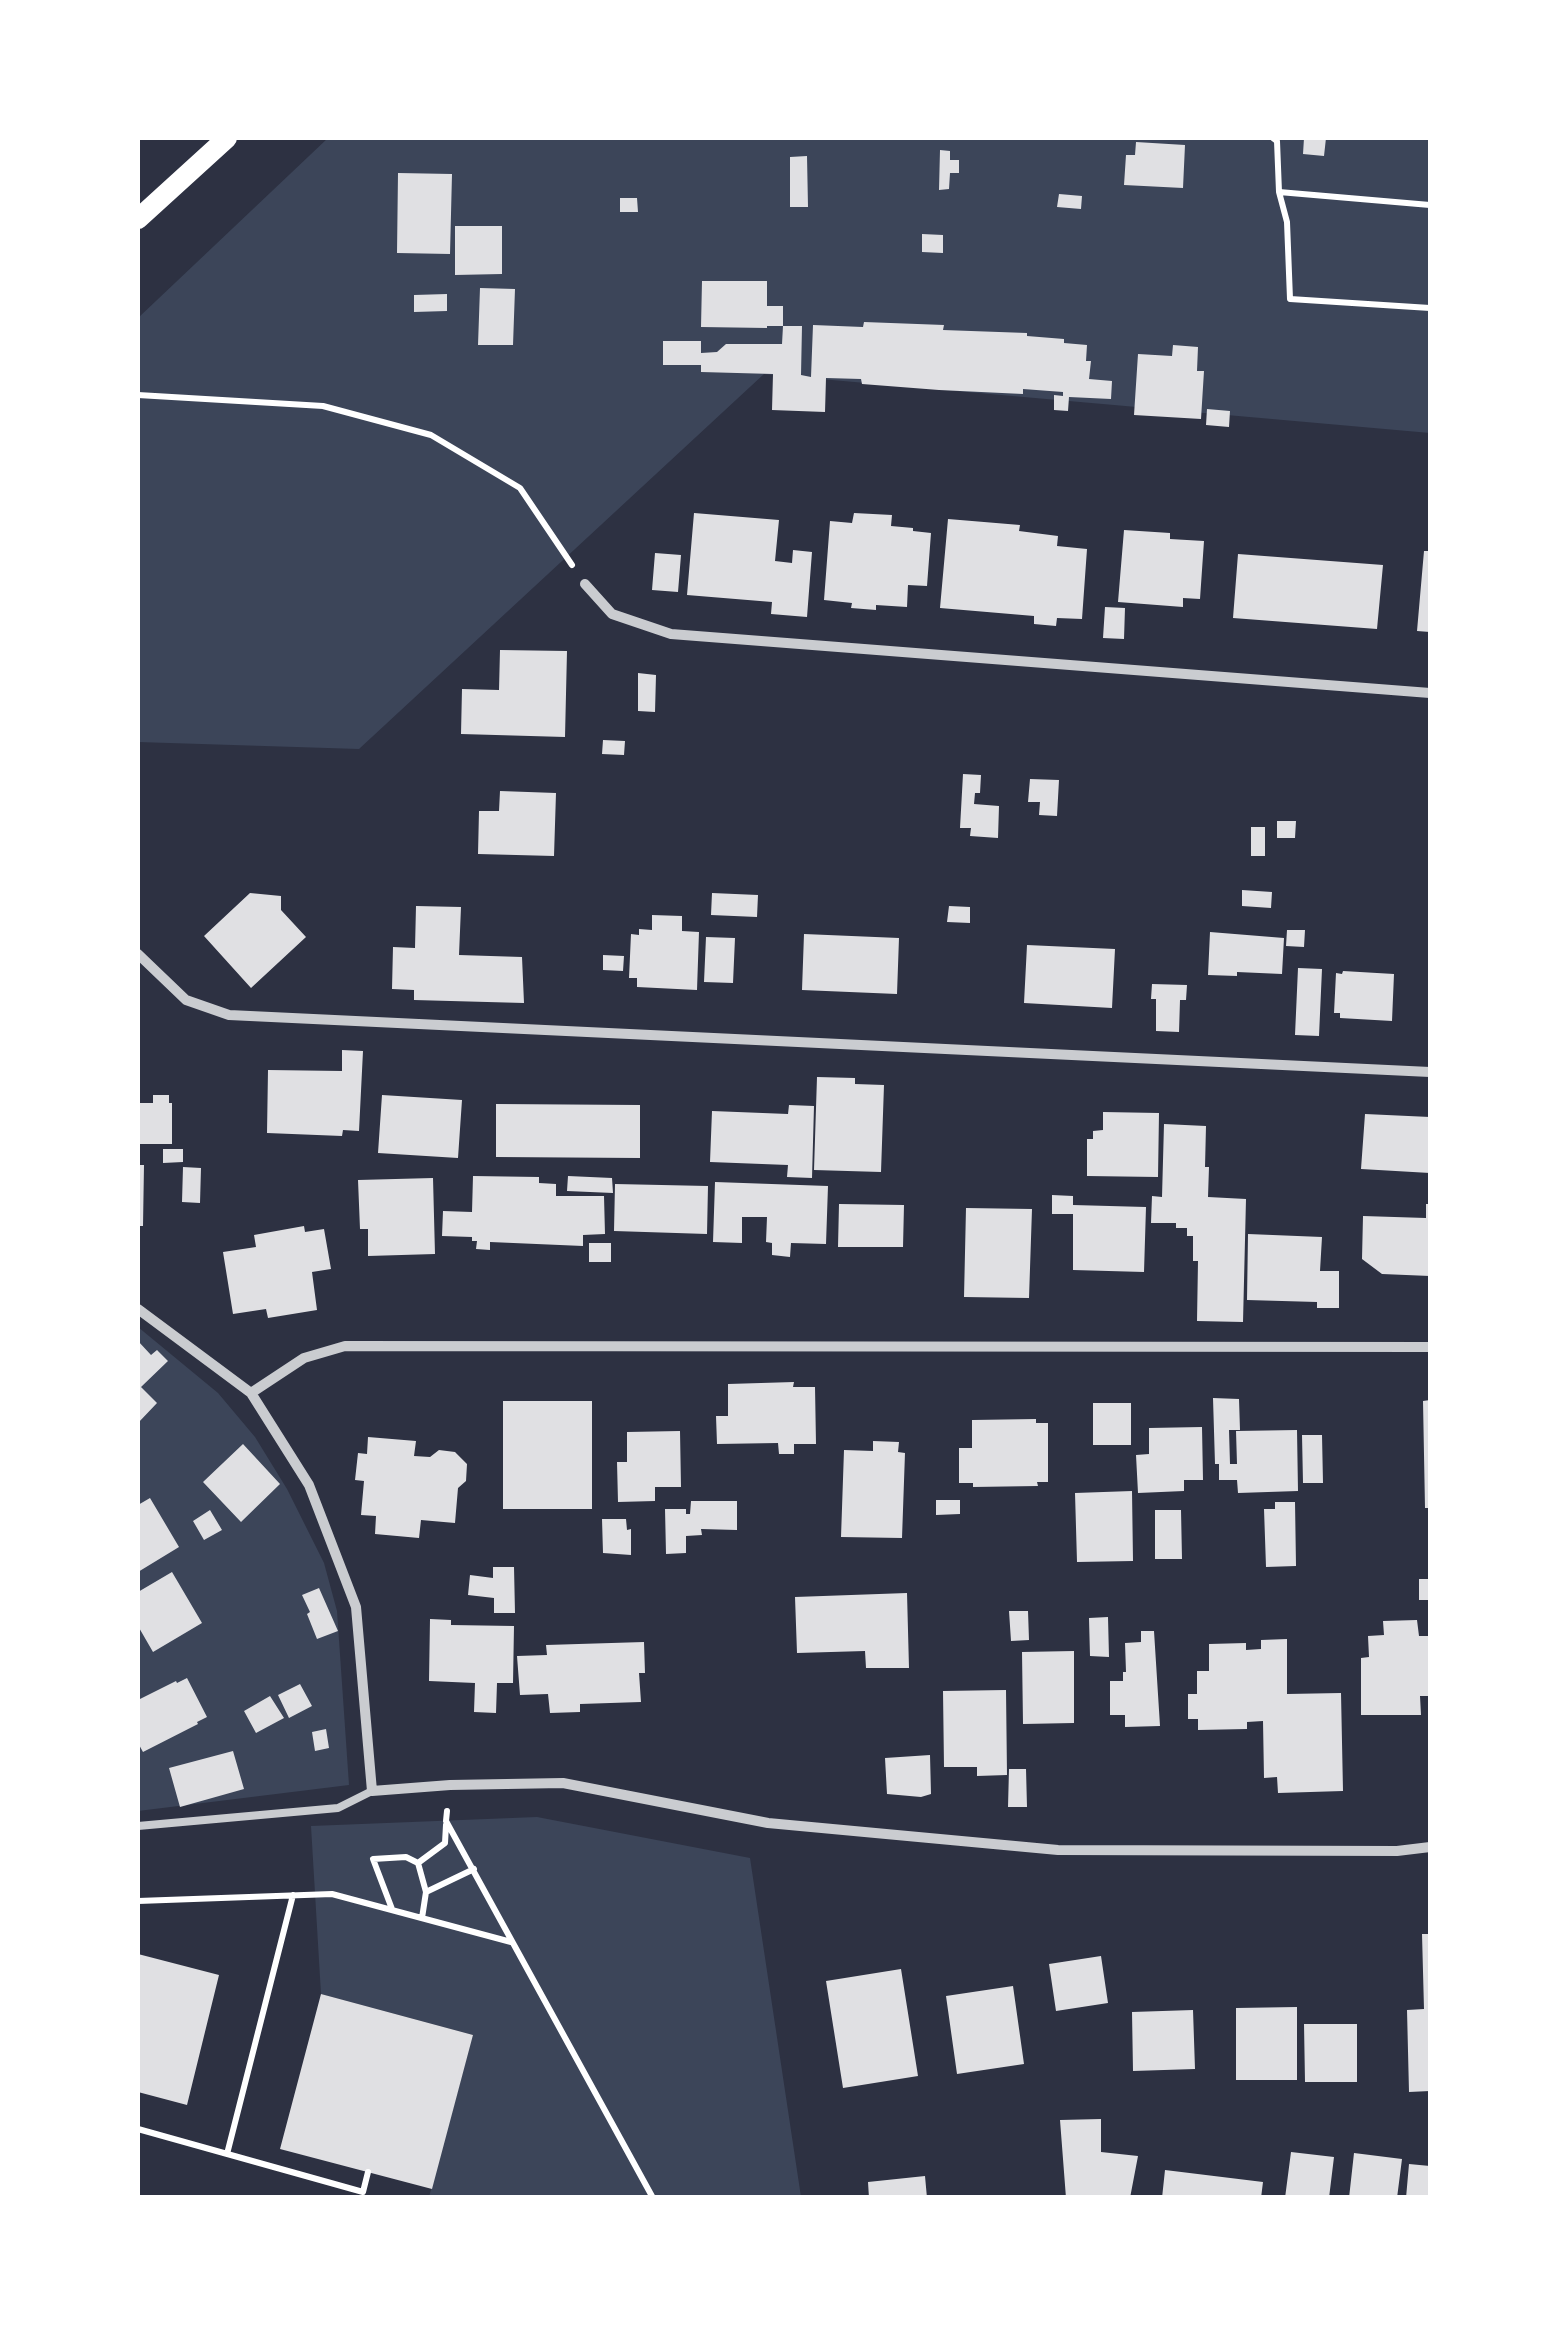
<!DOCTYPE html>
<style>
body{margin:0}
#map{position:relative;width:1568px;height:2335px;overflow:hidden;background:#2d3142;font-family:"Asap Condensed",sans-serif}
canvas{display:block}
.frame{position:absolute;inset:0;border:140px solid #fff;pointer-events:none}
</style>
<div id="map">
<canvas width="1568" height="2335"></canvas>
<div class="frame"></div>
</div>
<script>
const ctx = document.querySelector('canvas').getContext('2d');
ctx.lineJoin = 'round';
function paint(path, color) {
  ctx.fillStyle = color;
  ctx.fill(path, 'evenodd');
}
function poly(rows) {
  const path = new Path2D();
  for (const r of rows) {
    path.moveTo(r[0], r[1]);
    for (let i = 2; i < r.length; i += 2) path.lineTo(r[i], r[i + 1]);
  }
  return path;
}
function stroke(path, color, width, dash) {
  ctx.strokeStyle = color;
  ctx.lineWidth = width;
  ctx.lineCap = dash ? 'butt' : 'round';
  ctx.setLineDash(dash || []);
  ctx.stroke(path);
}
paint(poly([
 [328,138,1430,138,1430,433,764,374,359,749,138,742,138,318],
 [138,1327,218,1393,255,1437,287,1489,324,1563,337,1611,349,1785,138,1811],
 [537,1817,750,1858,801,2197,429,2197,473,2035,321,1994,311,1826]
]), '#3c4559');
paint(poly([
 [1304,138,1326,138,1324,156,1303,154],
 [1136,142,1185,145,1183,188,1124,185,1126,155,1135,155],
 [940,150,950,151,950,160,959,160,959,173,950,173,949,189,939,190],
 [807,156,808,207,790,207,790,157],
 [398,173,452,174,450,254,397,253],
 [1059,194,1082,196,1081,209,1057,207],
 [620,198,637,198,638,212,620,212],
 [455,226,502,226,502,274,455,275],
 [922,234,943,235,943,253,922,252],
 [702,281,767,281,767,306,783,306,783,326,767,326,767,328,701,327],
 [480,288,515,289,513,345,478,345],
 [447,294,447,311,414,312,414,295],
 [864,322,944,325,943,330,1027,333,1027,336,1064,339,1064,343,1087,345,1086,361,1091,361,1089,379,1112,381,1111,399,1069,397,1068,411,1054,410,1054,395,1063,396,1063,392,1023,389,1023,394,939,390,862,384,861,379,826,378,825,412,772,410,773,374,701,372,701,365,663,365,663,341,701,341,701,353,717,352,726,344,782,344,783,326,802,326,801,375,811,377,813,325,863,327],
 [1173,345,1198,347,1197,371,1204,371,1201,419,1134,415,1138,354,1172,356],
 [1207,409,1230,411,1229,427,1206,425],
 [694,513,779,520,775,561,792,563,793,550,812,552,807,617,771,614,772,602,687,595],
 [854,513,892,515,891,526,913,528,913,531,931,533,927,586,908,585,907,607,876,605,876,610,851,608,852,603,824,600,830,521,852,523],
 [948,519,1020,525,1019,531,1058,536,1057,546,1087,549,1082,619,1057,618,1056,626,1034,624,1034,616,940,608],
 [1124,530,1170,533,1170,539,1204,541,1200,599,1183,598,1183,607,1118,602],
 [1424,551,1430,551,1430,632,1417,631],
 [655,553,681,555,678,592,652,590],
 [1238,554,1383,565,1377,629,1233,618],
 [1105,607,1125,608,1124,639,1103,638],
 [500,650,567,651,565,737,461,734,462,689,499,690],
 [638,673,656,675,655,712,638,711],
 [603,740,625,741,624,755,602,754],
 [963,774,981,775,980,793,975,793,974,804,999,806,998,838,970,836,971,828,960,828],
 [1030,779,1059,780,1057,816,1039,815,1040,802,1028,802],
 [500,791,556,793,554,856,478,854,479,811,499,811],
 [1277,821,1296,821,1295,838,1277,838],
 [1251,827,1265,827,1265,856,1251,856],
 [1242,890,1272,892,1271,908,1242,906],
 [250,893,281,896,281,910,306,937,251,988,204,936],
 [712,893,758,895,757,917,711,915],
 [416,906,461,907,459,955,522,957,524,1003,414,1000,414,990,392,989,393,947,415,948],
 [949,906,970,907,970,923,947,922],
 [652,915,682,916,682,931,699,932,697,990,637,987,637,978,629,978,631,934,639,935,639,929,652,930],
 [1287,930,1305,930,1304,947,1286,946],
 [1210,932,1284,938,1282,974,1237,972,1237,976,1208,975],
 [804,934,899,938,897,994,802,990],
 [706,937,735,938,733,983,704,982],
 [1027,945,1115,949,1112,1008,1024,1003],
 [603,955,624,956,623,971,603,970],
 [1298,968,1322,969,1319,1036,1295,1035],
 [1343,971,1394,974,1392,1021,1340,1018,1340,1013,1334,1013,1336,973,1342,974],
 [1152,984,1187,985,1186,1000,1180,1000,1179,1032,1156,1031,1156,999,1151,999],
 [342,1050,363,1051,359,1131,343,1130,342,1136,267,1133,268,1070,342,1071],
 [817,1077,855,1078,855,1084,884,1085,881,1172,814,1170],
 [153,1095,169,1095,169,1103,172,1103,172,1144,138,1144,138,1103,153,1103],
 [382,1095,462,1100,458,1158,378,1153],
 [496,1104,640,1105,640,1158,496,1157],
 [789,1105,814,1106,812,1178,787,1177,788,1165,710,1162,712,1111,788,1114],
 [1103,1112,1159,1113,1158,1177,1087,1176,1087,1139,1093,1139,1093,1131,1103,1130],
 [1365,1114,1430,1117,1430,1173,1361,1169],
 [1164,1124,1206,1126,1205,1167,1209,1167,1208,1197,1246,1199,1243,1322,1197,1321,1198,1261,1193,1261,1193,1236,1187,1236,1187,1228,1176,1228,1176,1223,1151,1223,1152,1196,1162,1197],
 [163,1149,183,1149,183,1162,163,1163],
 [138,1165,144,1165,143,1226,138,1226],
 [183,1167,201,1168,200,1203,182,1202],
 [473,1176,539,1177,539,1183,556,1184,556,1196,604,1196,605,1234,583,1235,583,1246,490,1242,490,1250,476,1249,477,1241,472,1241,472,1237,442,1236,443,1211,472,1212],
 [568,1176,612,1178,613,1193,567,1191],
 [433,1178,435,1254,368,1256,368,1229,360,1229,358,1180],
 [715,1182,828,1186,826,1244,791,1243,790,1257,772,1255,772,1243,766,1242,767,1217,742,1217,742,1243,713,1242],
 [615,1184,708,1186,707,1234,614,1231],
 [1052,1195,1073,1196,1073,1205,1146,1207,1144,1272,1073,1270,1073,1214,1052,1214],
 [839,1204,904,1205,903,1247,838,1247],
 [1426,1204,1430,1204,1430,1276,1382,1274,1362,1259,1363,1216,1426,1218],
 [966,1208,1032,1209,1029,1298,964,1297],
 [304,1226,305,1232,324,1229,331,1269,312,1272,317,1310,268,1318,266,1309,233,1314,223,1252,256,1247,254,1235],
 [1248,1234,1322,1237,1320,1271,1339,1271,1339,1308,1317,1308,1317,1302,1247,1300],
 [589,1243,611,1243,611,1262,589,1262],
 [138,1341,151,1355,157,1350,168,1361,141,1387,157,1403,138,1423],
 [794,1382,793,1387,815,1387,816,1444,794,1444,794,1454,779,1454,778,1443,717,1444,716,1416,728,1416,728,1384],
 [1213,1398,1239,1399,1240,1430,1229,1430,1230,1464,1237,1464,1236,1431,1297,1430,1298,1491,1238,1493,1237,1480,1219,1480,1219,1464,1215,1464],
 [1430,1400,1430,1508,1425,1508,1423,1401],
 [503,1401,592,1401,592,1509,503,1509],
 [1093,1403,1131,1403,1131,1445,1093,1445],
 [1036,1419,1036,1423,1048,1423,1048,1482,1037,1482,1038,1486,973,1487,973,1483,959,1483,959,1448,972,1448,972,1420],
 [1202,1427,1203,1480,1184,1480,1184,1491,1138,1493,1136,1455,1149,1454,1149,1428],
 [680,1431,681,1487,655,1487,655,1501,618,1502,617,1462,627,1462,627,1432],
 [1302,1435,1322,1435,1323,1483,1303,1483],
 [368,1437,416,1441,414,1456,430,1457,439,1450,455,1452,467,1464,466,1481,458,1488,455,1523,421,1520,419,1538,375,1534,376,1516,361,1515,364,1481,355,1480,358,1453,367,1454],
 [873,1441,899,1442,898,1452,905,1453,902,1538,841,1537,844,1450,873,1451],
 [243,1444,280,1484,241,1522,203,1482],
 [1132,1491,1133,1561,1077,1562,1075,1493],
 [150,1498,179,1547,138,1572,138,1505],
 [936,1500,960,1500,960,1514,936,1515],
 [691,1501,737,1501,737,1530,701,1529,702,1535,686,1536,686,1553,666,1554,665,1509,686,1509,686,1514,690,1514],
 [1275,1502,1295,1502,1296,1566,1266,1567,1264,1509,1275,1509],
 [210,1510,222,1530,204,1540,193,1521],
 [1155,1510,1181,1510,1182,1559,1155,1559],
 [602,1519,626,1519,627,1530,631,1529,631,1555,603,1553],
 [493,1567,514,1567,515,1613,494,1613,494,1598,468,1595,470,1575,493,1578],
 [172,1572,202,1623,153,1652,138,1626,138,1592],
 [1419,1579,1430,1579,1430,1600,1419,1600],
 [319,1588,338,1631,317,1639,307,1614,310,1612,302,1595],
 [907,1593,909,1668,866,1668,865,1651,797,1653,795,1597],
 [1009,1611,1028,1611,1029,1640,1011,1641],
 [1108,1617,1109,1657,1090,1656,1089,1618],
 [430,1619,451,1620,451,1625,514,1626,513,1683,497,1683,496,1713,474,1712,475,1683,429,1681],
 [1417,1620,1419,1636,1430,1636,1430,1696,1420,1696,1421,1715,1361,1715,1361,1658,1369,1657,1368,1636,1384,1635,1383,1621],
 [1141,1631,1154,1631,1160,1726,1125,1727,1125,1715,1110,1715,1110,1681,1123,1681,1123,1672,1126,1672,1125,1643,1141,1642],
 [1287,1639,1287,1694,1341,1693,1343,1791,1278,1793,1277,1777,1264,1778,1263,1721,1247,1722,1247,1729,1198,1730,1198,1719,1188,1719,1188,1694,1197,1694,1197,1671,1209,1671,1209,1644,1246,1643,1246,1650,1261,1649,1261,1640],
 [644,1642,645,1673,639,1673,641,1702,580,1704,580,1712,550,1713,548,1694,520,1695,517,1656,547,1655,546,1645],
 [1074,1651,1074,1723,1023,1724,1022,1652],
 [187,1678,207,1717,197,1722,198,1724,143,1752,138,1743,138,1700,176,1681,177,1683],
 [300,1684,312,1706,289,1718,278,1695],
 [1006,1690,1007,1775,977,1776,977,1767,944,1767,943,1691],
 [270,1696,284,1718,256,1733,244,1711],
 [326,1729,329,1748,315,1751,312,1732],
 [233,1751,244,1789,180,1807,169,1768],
 [930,1755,931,1794,921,1797,887,1794,885,1758],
 [1009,1769,1026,1769,1027,1807,1008,1807],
 [1422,1934,1430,1934,1430,2091,1409,2092,1407,2010,1424,2009],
 [138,1954,219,1975,187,2105,138,2092],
 [1101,1956,1108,2003,1056,2011,1049,1964],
 [901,1969,918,2076,843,2088,826,1981],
 [1013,1986,1024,2064,957,2074,946,1996],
 [321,1994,473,2035,432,2189,280,2149],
 [1297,2007,1297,2080,1236,2080,1236,2008],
 [1193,2010,1195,2069,1133,2071,1132,2012],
 [1304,2024,1357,2024,1357,2082,1305,2082],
 [1101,2119,1101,2152,1138,2156,1130,2198,1066,2198,1060,2120],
 [1291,2152,1334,2157,1329,2198,1285,2198],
 [1354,2153,1402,2159,1397,2198,1349,2198],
 [1409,2164,1430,2166,1430,2198,1406,2198],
 [1165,2170,1263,2182,1261,2198,1162,2198],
 [925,2176,927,2198,869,2198,868,2182]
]), '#e0e0e3');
stroke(poly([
 [1273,138,1277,141,1279,192,1430,205],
 [1279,192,1287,222,1290,299,1430,308],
 [138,395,323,406,431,435,520,488,572,565],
 [447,1811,446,1821,653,2198],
 [426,1892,474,1869],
 [138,1901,332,1894,511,1942],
 [392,1909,373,1859,406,1857,418,1863],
 [422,1918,426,1892,418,1863,445,1843,446,1825],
 [138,2129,363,2192,368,2172],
 [227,2154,293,1895]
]), '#fff', 6);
stroke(poly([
 [138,1826,338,1808,372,1791]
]), '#caccd0', 8);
stroke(poly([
 [585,584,612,614,671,634,1430,693],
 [138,954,186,1000,229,1015,1430,1072],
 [138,1309,251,1393,309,1485,356,1607,372,1791,450,1785,563,1783,768,1823,1058,1850,1397,1851,1430,1847],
 [251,1393,304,1358,345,1346,1430,1347]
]), '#caccd0', 10);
stroke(poly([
 [138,219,227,138]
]), '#fff', 20);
</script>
